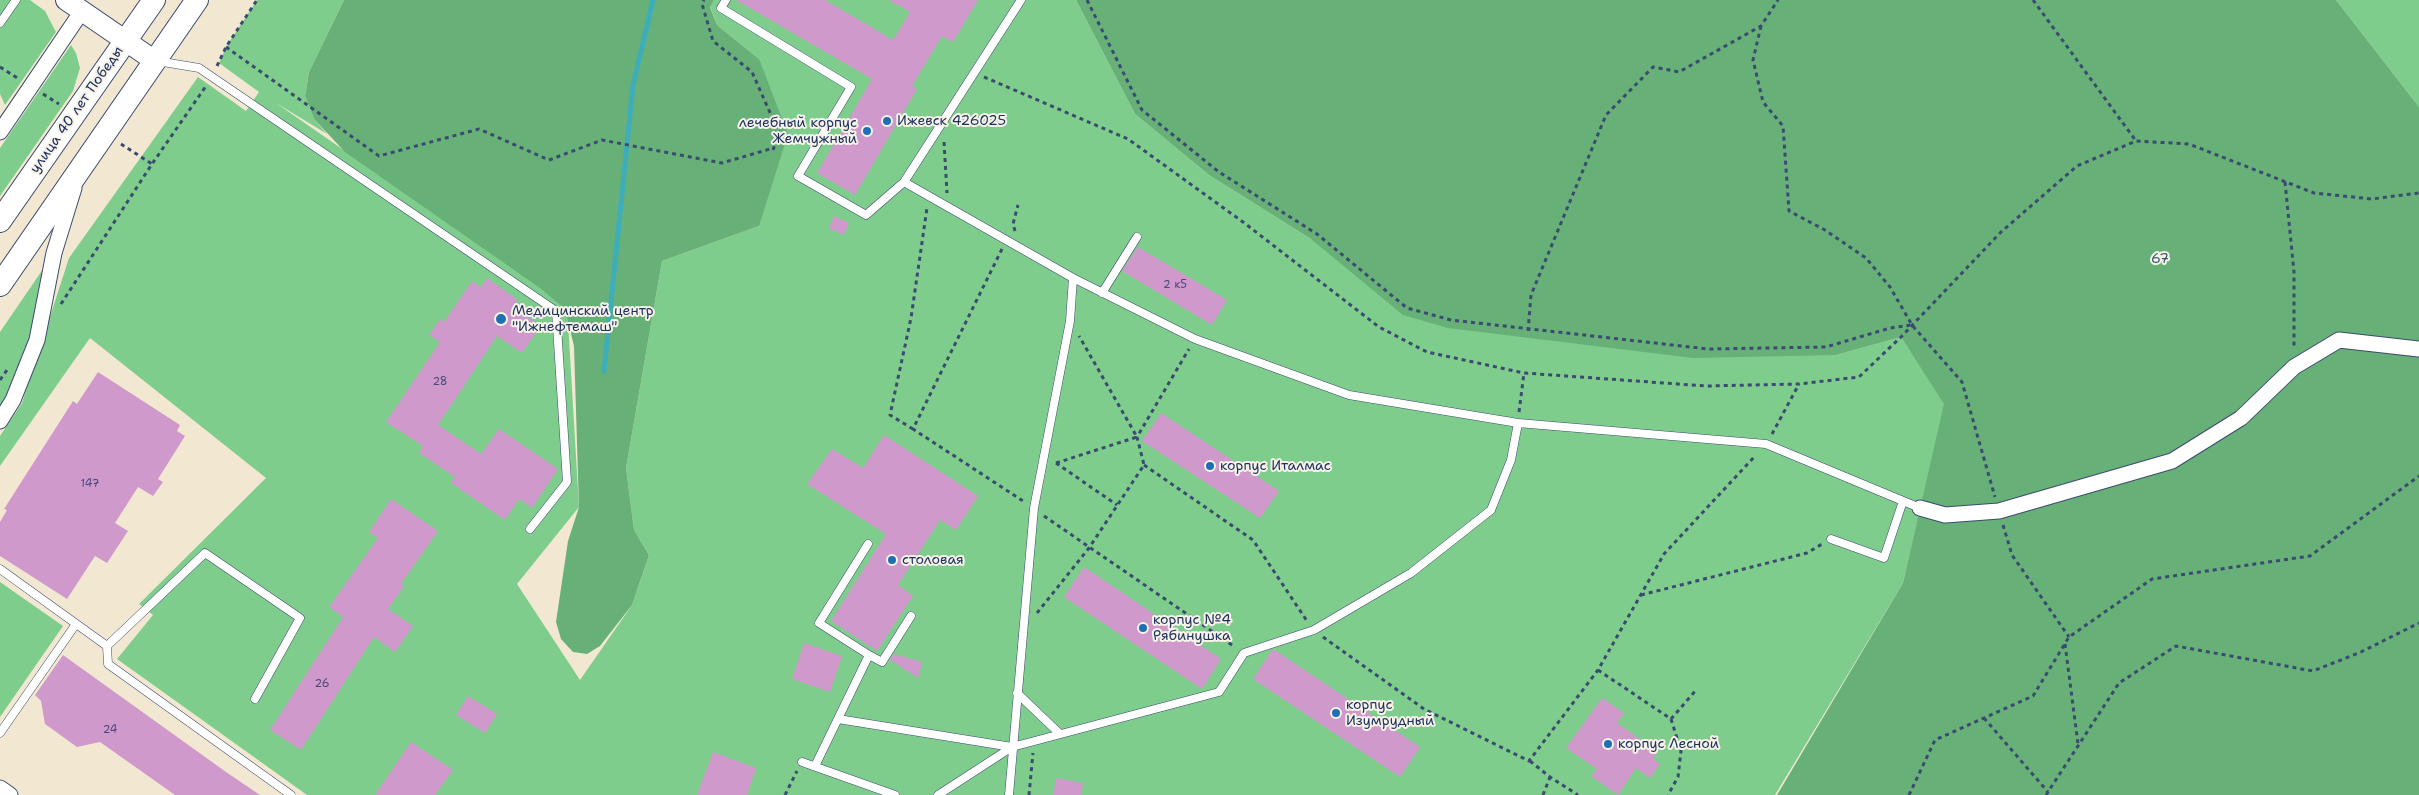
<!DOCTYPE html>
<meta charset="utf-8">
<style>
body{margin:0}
canvas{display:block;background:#f2e8d2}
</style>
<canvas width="2419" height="795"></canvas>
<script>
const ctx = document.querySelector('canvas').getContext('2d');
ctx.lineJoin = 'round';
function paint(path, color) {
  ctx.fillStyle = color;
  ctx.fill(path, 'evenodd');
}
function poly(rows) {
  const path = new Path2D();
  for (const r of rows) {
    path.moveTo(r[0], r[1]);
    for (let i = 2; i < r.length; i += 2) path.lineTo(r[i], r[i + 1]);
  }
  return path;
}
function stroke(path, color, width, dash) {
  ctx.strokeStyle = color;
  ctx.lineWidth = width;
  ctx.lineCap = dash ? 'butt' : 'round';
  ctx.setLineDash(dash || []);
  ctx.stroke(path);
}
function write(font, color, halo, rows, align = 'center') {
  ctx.font = font + ' "Shantell Sans",sans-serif';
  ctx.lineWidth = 4;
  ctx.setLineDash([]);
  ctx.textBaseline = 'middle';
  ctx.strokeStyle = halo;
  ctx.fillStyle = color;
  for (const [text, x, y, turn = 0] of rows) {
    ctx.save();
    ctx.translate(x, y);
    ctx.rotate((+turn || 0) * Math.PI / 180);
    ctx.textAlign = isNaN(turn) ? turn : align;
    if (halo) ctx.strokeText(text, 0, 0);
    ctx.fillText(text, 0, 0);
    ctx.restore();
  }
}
paint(poly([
 [0,0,30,0,45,11,56,32,5,105,0,94],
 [257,0,344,0,309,72,305,96,314,119,327,134,276,103,567,305,579,507,517,584,580,680,632,605,649,555,634,530,626,468,662,261,759,226,759,59,717,25,710,6,714,0,1076,0,1135,114,1209,175,1311,239,1836,355,1901,337,1945,404,1903,583,1775,795,307,795,117,659,153,615,139,604,266,478,90,338,0,466,0,436,22,403,69,258,198,77,246,111,259,92,219,63,226,47],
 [2336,0,2419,0,2419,107],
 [71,45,76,53,80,68,73,91,0,196,0,148],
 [54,253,37,340,0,420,0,332],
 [0,582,63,626,0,717]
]), '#7fcd8c');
paint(poly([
 [344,0,714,0,710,7,717,25,759,59,788,134,759,226,662,261,626,468,634,530,649,555,632,605,600,646,587,654,573,652,561,639,556,622,568,541,579,507,574,346,565,309,540,288,345,152,314,119,305,96,309,72],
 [1076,0,2336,0,2419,107,2419,795,1777,795,1903,583,1944,404,1901,337,1836,355,1693,358,1448,328,1403,315,1311,239,1209,175,1135,114]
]), '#67b078');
stroke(poly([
 [604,371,633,85,653,0]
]), '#3eadba', 5);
paint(poly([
 [736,0,825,0,893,40,910,12,889,0,978,0,953,42,942,36,912,86,917,89,855,195,817,173,872,79],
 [834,216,849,223,844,235,829,228],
 [1138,247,1227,300,1212,325,1122,271],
 [487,278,518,300,513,307,541,326,522,353,497,336,438,425,481,454,499,429,558,469,532,508,519,499,505,520,451,483,455,477,419,453,423,446,386,422,440,342,429,335,440,319,444,322,472,281,481,287],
 [98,372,180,425,177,431,185,436,158,479,163,482,153,496,138,487,115,523,128,531,107,563,95,556,67,599,0,556,0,522,7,510,4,509,73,401,77,404],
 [1161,413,1279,491,1260,518,1142,441],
 [884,435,978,496,956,530,940,520,898,585,913,596,877,651,831,621,886,534,807,484,832,449,863,468],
 [391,499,438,531,401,584,404,586,388,609,413,626,395,652,374,637,301,750,270,730,343,617,329,607,378,538,369,532],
 [1084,567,1221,659,1202,689,1064,597],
 [804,643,842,656,830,692,792,679],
 [1273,649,1420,747,1400,777,1253,679],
 [894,654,922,662,918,678,890,660],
 [63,655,226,772,260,795,175,795,100,742,77,747,45,724,41,701,35,695],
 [468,696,497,714,485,733,456,715],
 [1602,698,1624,713,1617,723,1658,752,1653,759,1660,764,1650,778,1636,768,1618,795,1591,776,1597,769,1566,748],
 [411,742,453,770,435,795,375,795],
 [713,752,756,768,747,795,697,795],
 [1056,778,1083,783,1081,795,1053,795]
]), '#d099cc');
const service = poly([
 [726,0,721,8,851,87,798,176,866,215,904,182],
 [0,23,16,0],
 [157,61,199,68,556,311,567,482,530,529],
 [1073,278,1195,339,1349,395,1518,423,1766,444,1920,508],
 [1102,293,1137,237],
 [1831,539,1884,558,1903,501],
 [868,544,819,623,869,655],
 [0,569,107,646,108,664,291,795],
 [107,646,205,553,300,618,255,699],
 [1017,693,1060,734],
 [838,719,1012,747],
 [0,733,76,624],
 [802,762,895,795],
 [815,766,869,655,882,662,911,616],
 [938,795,1012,747,1219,692,1244,653,1314,630,1411,573,1491,510,1511,460,1518,423],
 [1009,795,1034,508,1070,321,1073,278,904,182,1021,0]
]);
const minor = poly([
 [0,132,82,11],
 [0,421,13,400,37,340,54,253,74,188],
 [1920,508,1945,515,1999,511,2172,461,2241,418,2294,367,2339,340,2419,349],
 [0,788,10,795]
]);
const secondary = poly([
 [66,0,155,61]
]);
const primary = poly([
 [0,221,154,0],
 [0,285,197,0]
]);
stroke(service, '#3b4b6f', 9);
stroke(minor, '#3b4b6f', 17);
stroke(secondary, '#3b4b6f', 22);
stroke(primary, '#3b4b6f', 24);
stroke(poly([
 [1087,0,1142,110,1219,172,1317,234,1407,308,1451,320,1708,349,1826,347,1890,328,1911,325],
 [2033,0,2136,141],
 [1761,26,1753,60,1763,102,1783,126,1789,211,1825,230,1866,258,1890,287,1912,325,1962,382,1995,497],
 [226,47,379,156,479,129,549,160,602,140,722,163,770,149,773,150,779,133,752,72,713,41,702,4,704,0],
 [217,66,226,47,257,0],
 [0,67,19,79],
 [984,77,1128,139,1243,222,1379,327,1427,352,1524,373,1706,386,1799,384,1859,377,1901,337,2001,232,2077,166,2136,141,2189,144,2314,193,2372,199,2419,193],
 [43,94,59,104],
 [944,142,947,193],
 [121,144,152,164],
 [2285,182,2294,272,2294,349],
 [1015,231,1013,224,1018,205],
 [1002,249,913,429,1023,501],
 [61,304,152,164,206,86],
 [1528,331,1531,295,1606,115,1653,67,1679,72,1761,26,1778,0],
 [0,380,7,370],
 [1519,412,1524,373],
 [913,429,890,415,911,318,927,208],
 [1772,434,1799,384],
 [1056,463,1137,437,1079,336],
 [1056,463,1117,505],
 [1144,465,1253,540,1307,621],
 [1044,516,1235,647],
 [2003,525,2012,555,2069,637],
 [1641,595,1807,553,1822,544],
 [1037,613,1089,548,1144,465,1137,437,1189,349],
 [1323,637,1424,709,1529,761,1598,670,1664,554,1756,455],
 [2065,644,2078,744],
 [1598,670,1671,719,1681,751,1678,777,1668,795],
 [1984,718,2048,792],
 [1671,719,1697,689],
 [1530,761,1550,777,1578,795],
 [785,795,797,771],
 [1029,795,1033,753],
 [1543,795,1550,777],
 [1909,795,1935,740,2033,696,2069,637,2152,579,2310,556,2419,476],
 [2046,795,2119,683,2176,646,2313,671,2361,652,2419,623]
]), '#3b4b6f', 3, [4, 4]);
stroke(service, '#fff', 8);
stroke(minor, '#fff', 15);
stroke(secondary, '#fff', 20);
stroke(primary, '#fff', 22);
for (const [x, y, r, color] of [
 [887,121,5,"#1f6fb2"],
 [867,131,5,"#1f6fb2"],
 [501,319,6,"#1f6fb2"],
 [1210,466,5,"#1f6fb2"],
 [892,560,5,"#1f6fb2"],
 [1143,628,5,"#1f6fb2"],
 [1336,713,5,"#1f6fb2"],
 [1608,744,5,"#1f6fb2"]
]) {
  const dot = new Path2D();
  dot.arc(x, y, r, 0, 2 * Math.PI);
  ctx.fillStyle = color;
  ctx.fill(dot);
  stroke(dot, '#f7f3e8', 2);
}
write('11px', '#484a7a', null, [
 ["2 к5",1175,285],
 ["28",440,382],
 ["147",90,484],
 ["26",322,684],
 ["24",110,730]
]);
write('14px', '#1b2f5e', '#f7f3e8', [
 ["улица 40 лет Победы",77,110,-55]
]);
write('14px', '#1b2f5e', '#f7f3e8', [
 ["Ижевск 426025",897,121],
 ["лечебный корпус",857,123,"right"],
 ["Жемчужный",857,139,"right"],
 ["Медицинский центр",512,311],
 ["\"Ижнефтемаш\"",512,327],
 ["корпус Италмас",1220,466],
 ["столовая",902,560],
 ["корпус №4",1153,620],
 ["Рябинушка",1153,636],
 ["корпус",1346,705],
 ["Изумрудный",1346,721],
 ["корпус Лесной",1618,744]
], 'left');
write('14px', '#34566a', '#f7f3e8', [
 ["67",2160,259]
]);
</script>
